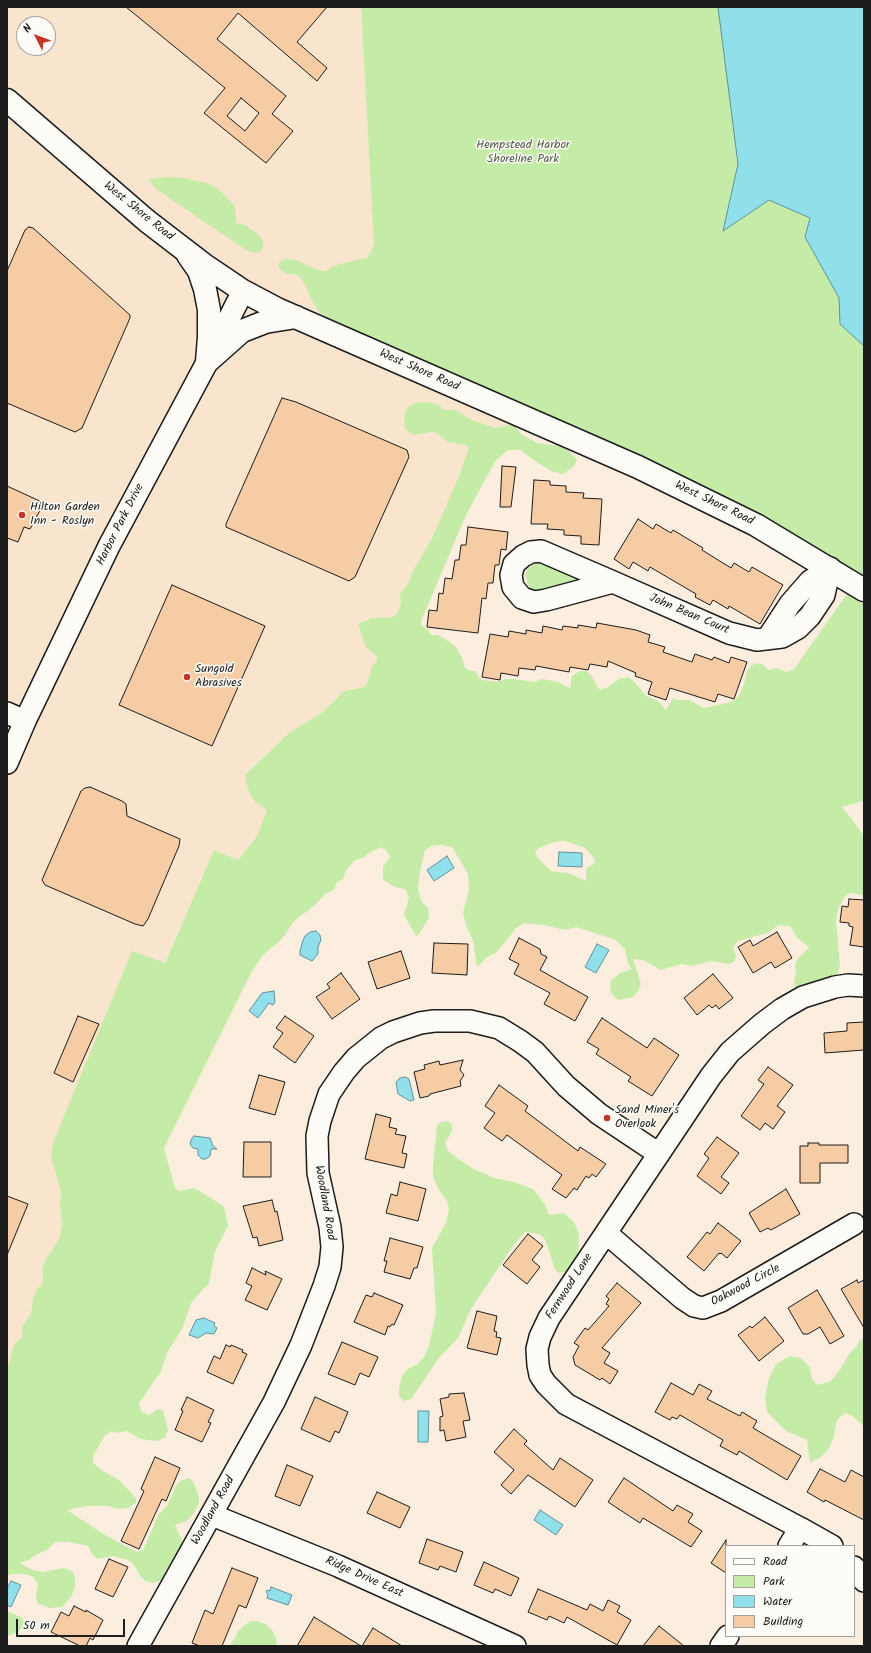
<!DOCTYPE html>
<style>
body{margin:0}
#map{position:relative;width:871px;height:1653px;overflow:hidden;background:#fbeede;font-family:Kalam,sans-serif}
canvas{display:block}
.frame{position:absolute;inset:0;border:8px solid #1c1c1c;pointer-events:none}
.legend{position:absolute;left:725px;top:1545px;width:130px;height:92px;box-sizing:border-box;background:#fdfcf7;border:1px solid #a3a29f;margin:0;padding:5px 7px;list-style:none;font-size:12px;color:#1c1c1c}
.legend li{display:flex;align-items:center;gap:8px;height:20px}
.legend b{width:20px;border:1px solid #a3a29f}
.north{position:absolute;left:16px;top:16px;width:40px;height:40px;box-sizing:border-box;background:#fdfcf7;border:1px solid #a3a29f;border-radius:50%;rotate:312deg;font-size:11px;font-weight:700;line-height:16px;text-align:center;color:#1c1c1c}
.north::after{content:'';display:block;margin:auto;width:14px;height:18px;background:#c8321e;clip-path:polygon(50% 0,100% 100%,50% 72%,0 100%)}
.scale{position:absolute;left:16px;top:1619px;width:109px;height:18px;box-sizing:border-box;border:2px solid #1c1c1c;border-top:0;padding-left:5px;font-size:12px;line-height:14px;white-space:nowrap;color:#1c1c1c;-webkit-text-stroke:3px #fdfcf7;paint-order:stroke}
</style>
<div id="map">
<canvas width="871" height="1653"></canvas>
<div class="frame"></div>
<ul class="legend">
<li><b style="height:5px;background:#fdfcf7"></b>Road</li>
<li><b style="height:11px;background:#c4eca7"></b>Park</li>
<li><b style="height:11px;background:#90e0eb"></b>Water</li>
<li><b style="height:11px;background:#f5cca4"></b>Building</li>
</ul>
<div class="north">N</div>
<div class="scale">50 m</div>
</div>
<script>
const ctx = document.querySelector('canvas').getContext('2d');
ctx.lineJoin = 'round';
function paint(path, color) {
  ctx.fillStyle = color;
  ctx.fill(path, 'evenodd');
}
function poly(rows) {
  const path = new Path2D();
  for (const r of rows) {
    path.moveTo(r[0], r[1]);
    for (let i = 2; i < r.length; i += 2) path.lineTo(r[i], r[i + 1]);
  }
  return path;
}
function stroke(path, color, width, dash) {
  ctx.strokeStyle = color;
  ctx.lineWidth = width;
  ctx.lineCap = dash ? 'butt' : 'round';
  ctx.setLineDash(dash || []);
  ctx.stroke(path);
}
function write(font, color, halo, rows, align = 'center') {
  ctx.font = font + ' Kalam,sans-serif';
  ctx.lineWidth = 3;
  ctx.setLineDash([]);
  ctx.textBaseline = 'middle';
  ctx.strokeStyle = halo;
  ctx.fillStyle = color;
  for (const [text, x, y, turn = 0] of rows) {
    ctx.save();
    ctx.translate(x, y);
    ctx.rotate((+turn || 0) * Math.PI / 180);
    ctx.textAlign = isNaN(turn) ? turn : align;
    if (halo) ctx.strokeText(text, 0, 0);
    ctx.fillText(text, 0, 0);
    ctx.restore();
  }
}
paint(poly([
 [7,7,361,7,374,245,514,424,496,428,470,420,455,410,444,410,438,405,408,407,405,413,404,421,416,435,431,432,437,433,447,442,468,446,466,459,460,474,432,538,412,573,408,584,400,594,401,604,397,614,393,617,367,619,359,624,369,650,374,652,377,656,377,661,367,680,365,687,358,689,353,688,336,698,323,712,290,732,254,765,245,775,255,802,267,810,257,836,238,860,214,850,164,963,133,952,54,1170,61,1192,60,1206,62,1224,59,1239,46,1259,43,1267,43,1283,37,1289,33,1298,31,1314,22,1327,22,1338,17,1341,13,1347,7,1371],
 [24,24,48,24,48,48,24,48]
]), '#f9e4cd');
paint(poly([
 [361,7,864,7,864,801,842,807,851,818,864,836,864,895,850,893,845,896,838,909,836,921,840,965,837,976,801,992,796,989,794,983,796,973,795,964,798,958,802,955,809,947,797,938,790,926,779,925,767,933,738,941,733,948,736,956,734,962,728,964,711,961,693,966,681,964,661,970,643,960,633,959,641,984,638,991,633,997,618,1000,611,993,610,987,611,981,620,973,632,969,628,964,625,949,616,940,576,927,565,930,544,925,524,923,516,928,497,952,487,957,477,967,473,940,466,926,463,912,469,891,468,874,452,847,441,845,431,846,425,850,419,876,418,888,421,901,428,908,429,918,417,937,404,915,409,897,405,889,395,887,383,880,383,867,390,857,386,850,381,847,369,853,363,858,355,860,347,869,343,879,337,882,334,890,325,894,313,907,295,920,282,939,264,954,253,969,164,1148,175,1188,179,1191,194,1188,208,1196,224,1207,228,1226,215,1251,209,1283,191,1303,182,1329,167,1353,161,1371,139,1403,141,1411,149,1415,158,1409,163,1410,168,1430,165,1438,156,1441,140,1439,127,1431,117,1433,112,1431,105,1435,93,1456,93,1462,100,1469,119,1480,136,1498,136,1503,128,1508,118,1509,108,1506,86,1506,67,1510,105,1535,137,1552,143,1550,146,1544,158,1515,167,1506,176,1486,180,1481,190,1478,195,1486,199,1497,199,1504,193,1514,187,1521,175,1525,183,1543,184,1551,163,1580,153,1583,145,1581,141,1577,134,1565,128,1560,113,1556,97,1559,91,1552,88,1546,69,1542,55,1542,47,1550,36,1555,29,1560,20,1563,33,1570,43,1572,64,1568,72,1571,75,1577,75,1587,71,1597,62,1607,49,1608,37,1603,36,1594,38,1584,33,1577,26,1574,12,1574,7,1576,7,1371,13,1347,17,1341,22,1338,22,1327,31,1314,33,1299,37,1289,43,1283,43,1267,46,1259,59,1239,62,1224,60,1206,61,1192,51,1158,53,1143,132,951,165,963,214,850,238,860,257,836,267,810,255,802,248,790,245,775,290,732,323,712,344,691,365,687,371,673,371,668,377,661,377,656,366,647,358,624,372,618,393,617,398,612,401,604,400,594,408,584,412,573,432,538,460,474,468,450,468,446,465,445,447,442,437,433,431,432,416,435,410,433,405,429,404,421,405,413,408,407,413,404,421,402,432,403,438,405,444,410,455,410,461,413,471,420,496,428,514,424,521,434,537,443,561,446,571,453,577,460,574,466,563,474,551,471,532,459,520,450,508,450,496,460,467,513,421,621,422,626,429,630,430,635,438,635,450,642,457,648,462,658,465,668,471,671,476,671,479,678,482,680,497,682,506,679,513,679,535,682,542,679,558,682,569,688,571,686,571,678,573,675,580,671,586,671,592,676,596,685,600,690,608,687,619,679,628,677,635,682,646,696,658,701,666,710,673,698,677,700,689,700,704,708,731,702,738,697,744,685,747,671,751,666,756,663,762,664,769,670,777,668,786,672,794,669,854,584,337,330,323,317,312,301,306,286,300,277,295,274,287,274,280,269,278,266,280,262,285,259,297,260,308,266,322,271,326,271,332,267,343,263,367,258,374,245],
 [565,841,585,848,594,858,595,863,586,869,586,881,568,873,551,871,538,858,535,852,539,848,554,842],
 [169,177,183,178,207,183,217,188,235,206,236,223,245,225,258,234,263,241,263,249,259,252,255,253,246,250,156,189,148,179],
 [540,561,599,583,533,592,528,585,525,574,528,568],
 [448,1121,452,1125,452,1131,445,1143,448,1151,458,1159,474,1169,494,1178,514,1182,533,1189,545,1205,549,1215,564,1213,574,1222,579,1234,578,1257,573,1265,566,1272,558,1273,555,1269,545,1239,539,1234,525,1232,513,1246,471,1309,458,1338,439,1358,411,1399,404,1401,399,1397,399,1388,402,1376,408,1369,418,1364,424,1357,429,1346,436,1313,432,1248,446,1223,449,1210,447,1201,439,1190,433,1177,433,1164,437,1125,441,1122],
 [864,1338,864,1427,854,1417,846,1413,840,1417,836,1423,834,1437,829,1448,821,1457,810,1463,807,1440,786,1431,767,1412,765,1398,769,1378,776,1364,790,1356,801,1358,810,1367,812,1379,817,1385,831,1381,841,1368,849,1354,856,1347,860,1340],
 [7,1611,23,1618,24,1626,18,1632,7,1636],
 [250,1621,257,1621,265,1624,272,1630,276,1638,277,1646,230,1646,239,1630]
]), '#c4eca7');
const water = poly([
 [718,7,864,7,864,346,840,324,839,298,805,237,810,218,769,200,723,231,738,164,718,7],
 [559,852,582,853,582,867,558,866,559,852],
 [447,856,454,868,434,881,427,870,447,856],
 [316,931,320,935,321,940,318,947,318,954,312,961,300,955,300,951,303,940,305,936,310,932,316,931],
 [597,944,609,950,596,973,585,967,597,944],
 [274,991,275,1002,273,1005,269,1003,258,1018,249,1011,262,993,274,991],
 [405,1077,409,1079,414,1100,410,1101,398,1094,396,1082,400,1078,405,1077],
 [194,1136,210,1138,213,1146,217,1149,211,1149,210,1156,206,1159,202,1159,198,1155,198,1149,193,1148,190,1144,191,1140,194,1136],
 [204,1318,215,1323,214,1326,217,1328,214,1334,206,1333,198,1338,189,1335,196,1320,204,1318],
 [418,1411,429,1411,428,1442,418,1442,418,1411],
 [540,1510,563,1525,556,1535,534,1520,540,1510],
 [11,1581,21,1585,11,1607,7,1605,7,1589,11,1581],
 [271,1587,292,1595,288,1605,267,1598,268,1594,266,1592,267,1590,270,1591,271,1587]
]);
paint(water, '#90e0eb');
stroke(water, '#629298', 1);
const building = poly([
 [126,7,327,7,297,42,327,68,317,81,238,13,217,39,286,96,272,114,293,131,266,163,204,113,225,88,126,7],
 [241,98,259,113,245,131,227,116,241,98],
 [29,227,33,228,130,315,130,318,82,428,75,432,7,403,7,271,25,230,29,227],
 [282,398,296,402,407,450,409,457,355,577,349,581,226,527,226,524,282,398],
 [502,466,516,467,511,507,500,507,502,466],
 [534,480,550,481,550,485,566,486,566,492,584,493,583,498,602,499,599,545,581,544,581,536,564,535,564,530,547,529,548,524,531,524,534,480],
 [7,486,44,503,30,529,24,527,18,542,7,538,7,486],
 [638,519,653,529,656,524,671,533,673,530,703,548,702,550,731,568,734,563,749,572,752,567,783,585,760,624,729,606,728,609,713,600,710,605,695,597,696,594,650,567,648,571,633,562,629,569,614,559,638,519],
 [468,527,508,532,506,550,501,549,499,565,495,565,493,583,488,583,486,599,482,598,478,633,427,627,429,610,437,611,439,593,443,594,445,578,452,579,455,560,459,560,461,545,466,545,468,527],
 [172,585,265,626,212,746,119,705,172,585],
 [597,623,636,630,650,635,648,642,665,647,663,652,692,662,695,654,712,660,714,657,729,663,731,657,747,662,734,699,718,694,715,702,670,688,666,700,648,694,652,682,635,676,636,673,608,661,607,667,590,664,588,670,570,667,569,672,536,666,535,670,519,668,518,676,501,673,500,680,482,677,490,634,508,637,509,631,526,634,526,630,542,633,543,626,562,630,563,626,578,628,578,625,596,628,597,623],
 [90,787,122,801,126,804,127,816,180,839,179,846,148,919,143,926,135,924,45,885,42,880,81,791,85,788,90,787],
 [849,899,864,900,864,947,850,945,853,927,849,926,849,923,840,922,842,906,848,907,849,899],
 [777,932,792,958,775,968,771,962,753,973,738,947,750,940,753,946,777,932],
 [519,938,540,949,541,954,547,957,540,970,588,997,575,1021,544,1004,550,993,514,974,519,964,509,959,519,938],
 [434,943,468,944,467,975,432,973,434,943],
 [401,951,410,978,377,989,368,962,401,951],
 [341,973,360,999,332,1019,316,997,330,988,327,984,341,973],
 [713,974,733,998,719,1009,716,1005,712,1008,709,1005,697,1015,684,998,713,974],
 [78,1016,99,1024,73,1082,54,1073,78,1016],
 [285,1016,314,1036,295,1063,273,1047,283,1033,276,1028,285,1016],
 [602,1018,647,1048,654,1038,679,1055,652,1096,628,1081,631,1077,596,1054,599,1049,587,1042,602,1018],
 [864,1022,864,1050,825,1053,824,1033,847,1031,847,1023,864,1022],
 [463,1060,460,1070,464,1075,460,1081,461,1086,430,1094,429,1096,420,1098,414,1072,425,1069,424,1065,439,1061,440,1065,463,1060],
 [768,1067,793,1085,777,1106,785,1112,773,1129,765,1123,760,1130,741,1116,764,1084,758,1080,768,1067],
 [259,1075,285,1082,275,1115,249,1108,259,1075],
 [499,1085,528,1106,525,1111,578,1151,580,1147,606,1164,596,1177,592,1174,589,1178,586,1176,577,1190,574,1188,566,1198,552,1189,562,1175,507,1135,502,1141,484,1128,495,1113,485,1106,499,1085],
 [376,1114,391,1118,389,1127,397,1129,395,1134,406,1136,402,1153,407,1154,404,1168,365,1159,376,1114],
 [717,1137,739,1153,721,1177,729,1183,721,1194,697,1176,709,1158,704,1154,717,1137],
 [244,1142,271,1142,271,1177,243,1177,244,1142],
 [808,1143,819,1143,819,1145,848,1145,848,1163,820,1163,820,1183,800,1183,800,1146,808,1146,808,1143],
 [400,1182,426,1189,418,1221,386,1213,391,1194,397,1196,400,1182],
 [786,1189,800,1214,771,1230,768,1228,760,1232,749,1213,786,1189],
 [7,1196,28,1204,7,1255,7,1196],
 [272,1200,275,1212,277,1211,283,1240,259,1246,257,1237,253,1238,243,1206,272,1200],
 [718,1223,741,1241,727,1258,721,1253,720,1254,719,1253,704,1271,687,1257,707,1232,710,1234,718,1223],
 [528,1234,543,1246,532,1260,540,1267,527,1284,503,1265,528,1234],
 [390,1238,423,1247,417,1268,414,1268,410,1279,384,1272,387,1261,384,1261,390,1238],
 [252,1268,266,1275,265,1271,282,1279,267,1310,245,1300,252,1286,246,1283,252,1268],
 [857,1280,858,1283,864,1280,864,1328,841,1289,857,1280],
 [617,1283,641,1303,602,1348,610,1353,604,1363,618,1371,610,1384,602,1378,600,1380,575,1365,573,1357,579,1346,574,1343,585,1328,588,1330,609,1306,606,1304,609,1299,606,1296,617,1283],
 [817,1290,844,1336,830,1344,820,1327,808,1334,803,1334,788,1308,817,1290],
 [374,1293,403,1305,394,1325,392,1324,390,1327,388,1326,385,1335,354,1322,366,1295,372,1297,374,1293],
 [477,1311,497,1316,494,1331,497,1332,496,1337,501,1338,497,1355,467,1348,477,1311],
 [765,1317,784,1341,759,1361,738,1335,750,1326,752,1328,765,1317],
 [342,1342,378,1357,369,1377,360,1373,355,1385,328,1374,342,1342],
 [226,1345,230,1347,231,1345,243,1350,242,1352,247,1354,233,1384,207,1372,214,1356,220,1359,226,1345],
 [671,1383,693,1395,699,1384,712,1391,707,1399,740,1416,742,1412,757,1421,753,1428,801,1456,787,1480,739,1451,737,1455,720,1446,723,1440,680,1415,677,1419,672,1417,670,1420,655,1412,671,1383],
 [464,1393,470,1420,463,1421,466,1437,446,1441,444,1430,440,1431,440,1417,443,1416,440,1399,449,1397,449,1394,464,1393],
 [187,1397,214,1410,208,1422,211,1423,202,1442,175,1430,183,1411,181,1410,187,1397],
 [315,1397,348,1412,339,1433,335,1431,330,1442,301,1429,315,1397],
 [514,1429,527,1441,524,1444,553,1470,560,1458,593,1480,575,1507,528,1475,511,1494,501,1485,514,1470,494,1452,514,1429],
 [155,1457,180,1468,166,1501,162,1499,139,1549,121,1541,144,1491,141,1489,155,1457],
 [287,1465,313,1476,300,1506,275,1496,287,1465],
 [820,1469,845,1482,851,1470,864,1477,864,1520,825,1500,824,1502,807,1492,820,1469],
 [624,1478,673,1511,677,1505,693,1514,688,1522,702,1531,691,1547,643,1518,640,1523,608,1502,624,1478],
 [377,1492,410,1507,400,1528,367,1513,377,1492],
 [427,1539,463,1552,456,1572,440,1566,438,1570,419,1563,427,1539],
 [726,1540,726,1573,711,1563,726,1540],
 [109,1559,128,1567,113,1597,95,1589,109,1559],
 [484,1562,519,1578,511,1596,495,1589,493,1593,474,1585,484,1562],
 [232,1568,258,1578,246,1608,239,1605,222,1646,200,1646,192,1643,205,1610,213,1614,232,1568],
 [538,1589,587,1610,590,1604,603,1611,608,1600,620,1606,617,1612,631,1620,617,1645,567,1617,564,1623,549,1616,547,1620,528,1612,538,1589],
 [74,1606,86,1612,86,1610,103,1620,93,1640,90,1638,86,1646,80,1646,51,1632,61,1612,69,1616,74,1606],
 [314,1617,361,1646,297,1646,314,1617],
 [659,1626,684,1646,643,1646,659,1626],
 [373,1628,402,1646,362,1646,373,1628]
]);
paint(building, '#f5cca4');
stroke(building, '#1c1c1c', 1);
const minor = poly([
 [613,582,546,600,534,602,522,598,513,587,511,575,514,564,523,556,531,552,541,551,613,582,729,633,757,640,782,637,798,628,810,616,824,595,830,568],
 [767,639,790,604,810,581,830,568],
 [7,713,25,721],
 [7,763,25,721,109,546,204,368,243,291],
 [606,1233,682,1298,694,1306,703,1308,721,1301,854,1224],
 [212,1515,338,1566,515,1646],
 [789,1546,800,1528],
 [832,1546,800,1528,566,1404,546,1384,540,1375,538,1365,537,1349,540,1337,549,1318,711,1076,730,1052,762,1024,782,1009,803,997,835,987,848,985,864,986],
 [854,1567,864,1581],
 [138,1646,274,1402,301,1345,324,1286,330,1267,332,1247,330,1227,318,1173,317,1136,320,1121,329,1094,344,1072,356,1058,381,1038,393,1032,420,1023,434,1021,470,1021,499,1028,520,1041,535,1052,566,1086,599,1114,659,1154],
 [721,1646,728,1636]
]);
const major = poly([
 [7,100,147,221,203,264,243,291,277,309,638,467,756,525,864,590],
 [188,255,199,271,205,289,209,310,209,337,207,362],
 [207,362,242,331,265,322,296,317]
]);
stroke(minor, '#1c1c1c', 24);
stroke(major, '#1c1c1c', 25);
stroke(minor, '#fdfcf7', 21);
stroke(major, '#fdfcf7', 22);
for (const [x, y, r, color] of [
 [22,515,4,"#c8321e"],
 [187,677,4,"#c8321e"],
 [607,1118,4,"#c8321e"]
]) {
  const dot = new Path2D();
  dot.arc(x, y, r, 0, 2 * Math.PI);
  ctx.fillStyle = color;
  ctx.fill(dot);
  stroke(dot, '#fdfcf7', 1.5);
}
write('12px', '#4e5a46', '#fdfcf7', [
 ["Hempstead Harbor",523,146],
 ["Shoreline Park",523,160]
]);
write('12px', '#1c1c1c', '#fdfcf7', [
 ["West Shore Road",138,212,39],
 ["West Shore Road",419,371,24],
 ["West Shore Road",714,504,26],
 ["Harbor Park Drive",121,525,-63],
 ["John Bean Court",689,615,23],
 ["Woodland Road",324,1203,80],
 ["Oakwood Circle",746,1286,-28],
 ["Fernwood Lane",570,1287,-57],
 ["Woodland Road",214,1511,-61],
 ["Ridge Drive East",364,1578,24]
]);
write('12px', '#1c1c1c', '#fdfcf7', [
 ["Hilton Garden",30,508],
 ["Inn - Roslyn",30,522],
 ["Sungold",195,670],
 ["Abrasives",195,684],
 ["Sand Miner's",615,1111],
 ["Overlook",615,1125]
], 'left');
</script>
